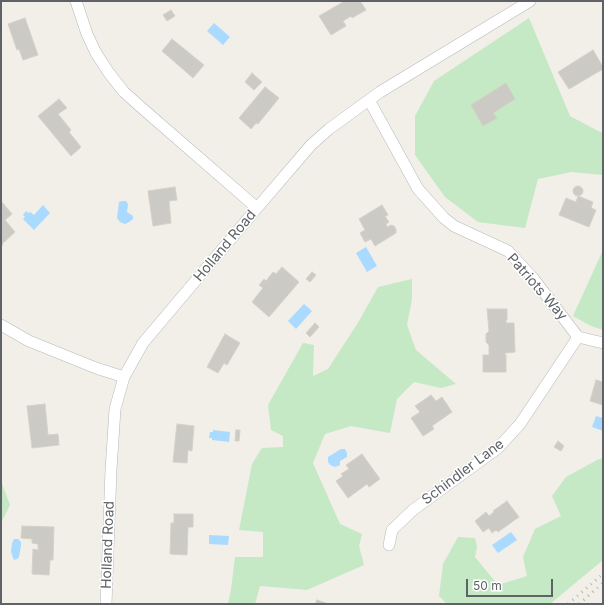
<!DOCTYPE html>
<style>
body{margin:0}
#map{position:relative;width:604px;height:605px;overflow:hidden;background:#f1efe8;font-family:Inter,sans-serif}
canvas{display:block}
.frame{position:absolute;inset:0;border:2px solid #5f6368;pointer-events:none}
.scale{position:absolute;left:466px;top:579px;width:87px;height:18px;box-sizing:border-box;border:2px solid #5f6368;border-top:0;padding-left:5px;font-size:12px;line-height:14px;white-space:nowrap;color:#5f6368;-webkit-text-stroke:3px #fff;paint-order:stroke}
</style>
<div id="map">
<canvas width="604" height="605"></canvas>
<div class="frame"></div>
<div class="scale">50 m</div>
</div>
<script>
const ctx = document.querySelector('canvas').getContext('2d');
ctx.lineJoin = 'round';
function paint(path, color) {
  ctx.fillStyle = color;
  ctx.fill(path, 'evenodd');
}
function poly(rows) {
  const path = new Path2D();
  for (const r of rows) {
    if (r.length === 3) {
      path.moveTo(r[0] + r[2], r[1]);
      path.arc(r[0], r[1], r[2], 0, 2 * Math.PI);
      continue;
    }
    path.moveTo(r[0], r[1]);
    for (let i = 2; i < r.length; i += 2) path.lineTo(r[i], r[i + 1]);
  }
  return path;
}
function stroke(path, color, width, dash) {
  ctx.strokeStyle = color;
  ctx.lineWidth = width;
  ctx.lineCap = dash ? 'butt' : 'round';
  ctx.setLineDash(dash || []);
  ctx.stroke(path);
}
function write(font, color, halo, rows, align = 'center') {
  ctx.font = font + ' Inter,sans-serif';
  ctx.lineWidth = 3;
  ctx.setLineDash([]);
  ctx.textBaseline = 'middle';
  ctx.strokeStyle = halo;
  ctx.fillStyle = color;
  for (const [text, x, y, turn = 0] of rows) {
    ctx.save();
    ctx.translate(x, y);
    ctx.rotate((+turn || 0) * Math.PI / 180);
    ctx.textAlign = isNaN(turn) ? turn : align;
    if (halo) ctx.strokeText(text, 0, 0);
    ctx.fillText(text, 0, 0);
    ctx.restore();
  }
}
paint(poly([
 [529,18,570,116,600,132,603,132,603,175,571,172,538,179,525,228,478,222,445,197,415,155,415,116,434,81],
 [603,250,603,330,591,326,573,316],
 [412,279,412,299,407,325,416,350,456,384,441,388,414,382,397,399,390,433,351,426,325,434,313,463,340,524,362,534,359,546,364,565,307,590,260,586,255,604,228,604,231,590,235,557,263,557,263,532,239,530,252,464,262,448,283,447,283,436,271,430,268,405,303,343,314,345,313,376,328,369,359,321,378,287],
 [603,458,603,560,550,604,447,604,439,596,443,564,458,537,475,538,477,547,475,557,498,585,527,576,523,557,535,529,561,516,552,496,566,477,597,460],
 [1,481,10,505,1,523]
]), '#c5e8c5');
paint(poly([
 [214,23,230,37,223,45,207,31],
 [122,201,126,201,128,204,127,212,133,216,133,219,129,222,125,224,120,222,117,218,119,202],
 [43,205,50,213,34,230,23,219,25,217,23,215,26,211,28,213,30,212,34,215],
 [366,247,377,266,367,272,356,253],
 [304,304,312,311,296,329,288,321],
 [596,416,603,418,603,431,592,427],
 [213,430,230,432,229,442,212,440,212,438,209,438,210,432,213,432],
 [341,449,345,449,347,453,347,457,340,461,340,465,335,467,330,465,328,462,328,457],
 [511,532,517,540,498,553,492,545],
 [209,535,229,536,228,545,209,544],
 [14,539,18,539,21,542,21,546,19,557,17,559,14,560,11,552,12,543]
]), '#aadaff');
const building = poly([
 [345,1,360,1,366,10,352,18,351,16,343,21,346,26,331,35,319,16,345,1],
 [171,10,175,16,167,21,163,15,171,10],
 [25,18,38,55,23,60,19,49,17,50,8,24,25,18],
 [172,39,204,65,193,78,162,51,172,39],
 [593,50,603,67,603,69,569,89,558,72,593,50],
 [252,73,262,82,254,90,245,82,252,73],
 [506,83,515,99,493,113,497,118,483,126,471,105,506,83],
 [265,87,279,98,258,124,256,123,251,129,239,118,265,87],
 [59,99,67,108,58,114,71,130,69,132,81,147,71,156,38,116,59,99],
 [578,191,5],
 [175,187,177,200,169,201,171,223,153,226,148,191,175,187],
 [578,196,593,202,591,208,596,210,589,227,559,215,566,198,576,202,578,196],
 [1,201,12,214,5,220,15,232,2,244,3,245,1,246,1,201],
 [382,205,388,215,385,216,389,222,386,224,387,227,391,225,394,226,396,229,396,233,375,246,371,239,365,242,360,233,365,230,359,219,382,205],
 [282,267,299,282,269,317,252,302,263,288,259,285,264,279,266,281,273,272,276,274,282,267],
 [312,272,316,275,310,282,306,279,312,272],
 [487,309,507,309,507,320,506,320,506,323,514,323,515,352,505,353,505,355,506,355,506,372,483,372,483,355,489,355,489,345,486,342,486,334,489,331,487,309],
 [315,323,319,327,310,337,306,333,315,323],
 [225,334,240,343,227,365,224,363,218,373,207,367,225,334],
 [596,380,603,382,603,405,590,401,596,380],
 [431,395,436,401,442,397,452,412,432,426,434,429,423,436,411,418,420,412,415,406,431,395],
 [45,404,48,435,58,434,59,445,32,448,27,406,45,404],
 [177,424,194,426,192,451,188,450,187,463,173,462,177,424],
 [236,430,240,430,239,441,235,441,236,430],
 [558,441,564,446,561,451,554,447,558,441],
 [362,454,380,479,369,487,367,484,348,498,336,481,343,476,341,474,349,469,346,465,362,454],
 [507,501,519,517,498,532,496,530,492,533,489,528,483,532,475,521,486,512,489,516,494,512,493,511,507,501],
 [174,514,193,514,193,527,188,527,187,555,170,554,171,523,174,523,174,514],
 [22,526,54,527,53,560,50,560,49,575,32,574,33,549,38,550,38,544,32,543,32,539,21,538,22,526],
 [317,600,329,604,315,604,317,600]
]);
paint(building, '#cccac5');
stroke(building, '#d6d1c6', 1);
const street = poly([
 [76,1,87,34,96,53,109,73,124,92,143,109,257,208],
 [369,100,418,189,444,218,454,226,508,251,533,278,578,337,603,343],
 [1,325,29,341,96,368,124,377],
 [389,545,392,530,413,510,498,448,520,424,578,337],
 [106,604,111,470,115,409,124,377,143,343,257,208,311,145,329,129,380,92,530,1]
]);
stroke(street, '#b5b8bc', 12);
stroke(street, '#fff', 11);
stroke(poly([
 [568,604,603,574],
 [579,604,603,583]
]), '#b6b7b8', 3, [1, 5]);
write('14px', '#5f6368', '#fff', [
 ["Holland Road",225,246,-50],
 ["Patriots Way",537,287,49],
 ["Schindler Lane",463,472,-37],
 ["Holland Road",108,545,-88]
]);
</script>
